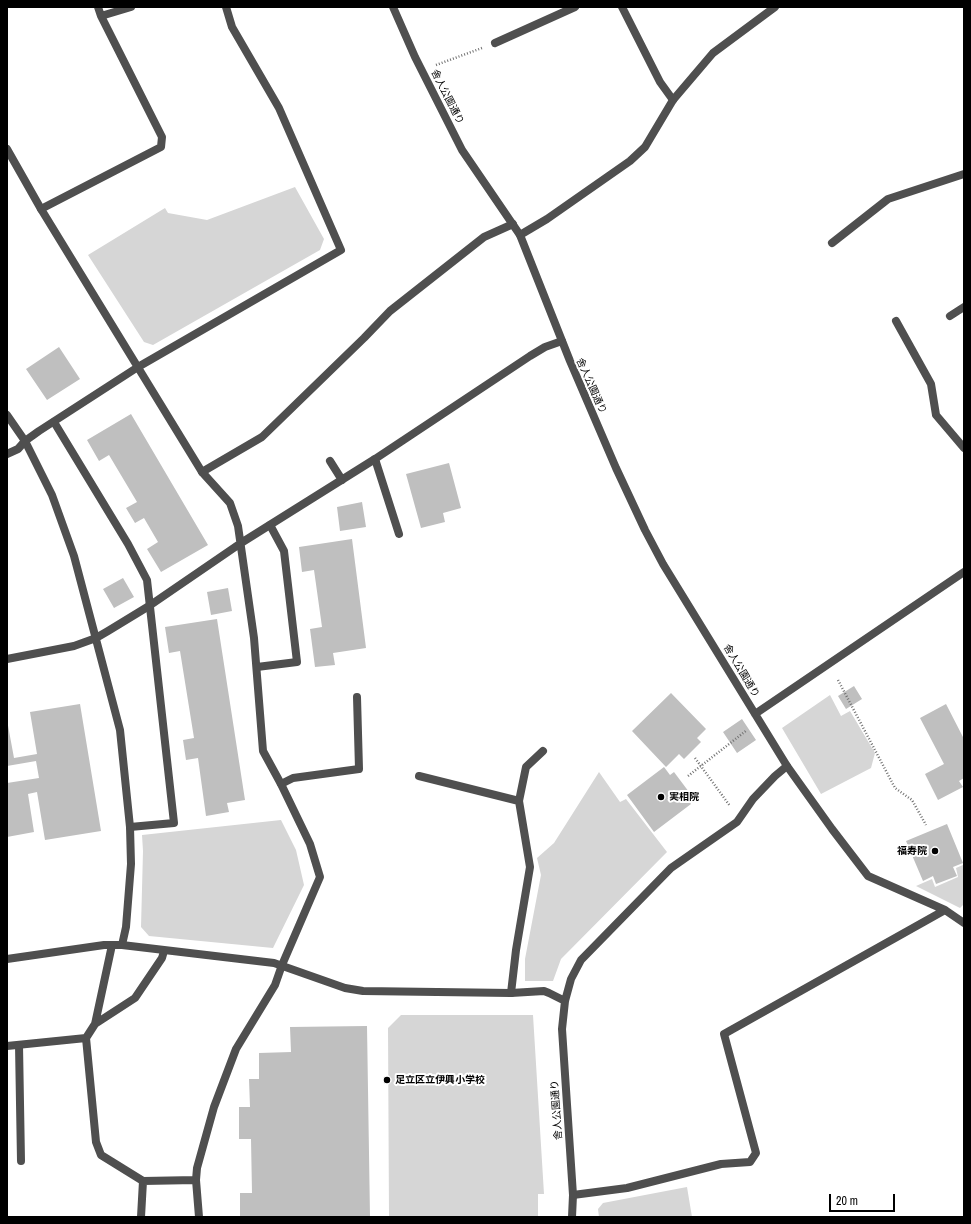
<!DOCTYPE html>
<meta charset="utf-8">
<style>
body{margin:0}
#map{position:relative;width:971px;height:1224px;overflow:hidden;background:#fff;font-family:"Archivo Narrow",sans-serif}
canvas{display:block}
.frame{position:absolute;inset:0;border:8px solid #000;pointer-events:none}
.scale{position:absolute;left:829px;top:1194px;width:66px;height:18px;box-sizing:border-box;border:2px solid #000;border-top:0;padding-left:5px;font-size:12px;line-height:14px;white-space:nowrap;color:#000;-webkit-text-stroke:3px #fff;paint-order:stroke}
</style>
<div id="map">
<canvas width="971" height="1224"></canvas>
<div class="frame"></div>
<div class="scale">20 m</div>
</div>
<script>
const ctx = document.querySelector('canvas').getContext('2d');
ctx.lineJoin = 'round';
function paint(path, color) {
  ctx.fillStyle = color;
  ctx.fill(path, 'evenodd');
}
function poly(rows) {
  const path = new Path2D();
  for (const r of rows) {
    path.moveTo(r[0], r[1]);
    for (let i = 2; i < r.length; i += 2) path.lineTo(r[i], r[i + 1]);
  }
  return path;
}
function stroke(path, color, width, dash) {
  ctx.strokeStyle = color;
  ctx.lineWidth = width;
  ctx.lineCap = dash ? 'butt' : 'round';
  ctx.setLineDash(dash || []);
  ctx.stroke(path);
}
function write(font, color, halo, rows, align = 'center') {
  ctx.font = font + ' "Archivo Narrow","Noto Sans JP",sans-serif';
  ctx.lineWidth = 4;
  ctx.setLineDash([]);
  ctx.textBaseline = 'middle';
  ctx.strokeStyle = halo;
  ctx.fillStyle = color;
  for (const [text, x, y, turn = 0] of rows) {
    ctx.save();
    ctx.translate(x, y);
    ctx.rotate((+turn || 0) * Math.PI / 180);
    ctx.textAlign = isNaN(turn) ? turn : align;
    if (halo) ctx.strokeText(text, 0, 0);
    ctx.fillText(text, 0, 0);
    ctx.restore();
  }
}
paint(poly([
 [295,187,324,239,320,250,153,345,144,342,88,255,165,208,168,213,207,220],
 [830,695,841,716,850,711,875,753,871,768,821,794,782,728],
 [599,772,620,802,626,799,667,852,561,959,553,981,525,981,525,959,541,875,537,858,554,843],
 [281,820,296,850,304,885,273,948,149,936,141,927,143,851,142,835],
 [963,865,964,904,960,908,916,886,932,879,935,887,958,877,956,868],
 [401,1015,533,1015,544,1194,538,1194,538,1217,389,1217,388,1028],
 [687,1187,692,1217,599,1217,598,1209,603,1203]
]), '#d6d6d6');
paint(poly([
 [59,347,80,379,47,400,26,369],
 [131,414,208,545,161,572,147,549,158,542,144,518,135,523,126,508,137,502,109,455,99,461,87,440],
 [449,463,461,508,443,513,445,522,421,528,406,474],
 [362,502,366,527,340,531,337,507],
 [352,539,366,648,333,653,335,665,315,667,310,629,322,627,314,570,302,572,299,547],
 [123,578,134,597,114,608,103,589],
 [228,588,232,611,211,615,207,592],
 [217,619,245,800,227,803,229,812,206,816,198,758,186,760,183,740,194,738,180,651,169,653,165,627],
 [854,686,862,699,846,709,838,696],
 [671,693,706,729,697,738,701,742,684,759,679,754,666,767,632,731],
 [80,704,101,831,45,840,37,792,28,794,34,832,7,837,7,783,39,778,36,761,7,766,7,720,14,758,37,754,30,712],
 [946,704,964,739,964,778,959,781,963,787,938,800,925,774,944,764,920,718],
 [742,719,756,740,737,753,723,732],
 [664,767,670,775,674,772,689,792,685,796,691,804,654,832,627,795],
 [947,824,963,863,953,867,957,876,936,884,933,876,923,881,906,841],
 [367,1026,370,1217,240,1217,240,1193,252,1193,251,1139,239,1139,239,1107,250,1107,249,1079,259,1079,259,1053,291,1052,290,1027]
]), '#bfbfbf');
stroke(poly([
 [436,65,482,48],
 [838,680,895,788,912,800,926,825],
 [695,758,730,806],
 [688,776,747,730]
]), '#717171', 2.5, [1, 2]);
stroke(poly([
 [622,7,660,82,673,100],
 [495,43,575,7],
 [7,149,41,209],
 [950,316,964,307],
 [54,422,128,544,147,580,174,823,130,827],
 [375,459,399,534],
 [330,461,342,480],
 [202,472,262,437,364,338,390,311,484,237,513,224],
 [257,667,297,662,284,551,270,525],
 [419,776,519,801],
 [281,784,293,778,359,769,357,697],
 [511,993,516,950,530,867,519,801,526,767,543,751],
 [19,1045,21,1161]
]), '#4f4f4f', 8);
stroke(poly([
 [98,7,101,16,162,137,161,147,41,209,202,472,230,503,238,526,254,638,263,751,281,784,310,844,320,877,282,965,275,985,236,1049,214,1107,197,1168,196,1180,199,1217],
 [101,16,131,7],
 [520,235,547,219,630,161,645,147,673,100,713,53,775,7],
 [832,243,888,199,964,174],
 [896,321,931,384,936,415,964,448],
 [7,415,25,441,52,495,74,556,120,730,130,827,131,864,126,927,122,945],
 [7,454,18,449,25,441,39,431,138,367,341,250,279,108,232,27,226,7],
 [7,659,74,646,96,638,108,631,149,606,241,543,375,459,530,356,545,347,562,341],
 [787,766,832,829,868,876,945,910],
 [112,945,95,1024,86,1038,96,1142,101,1155,143,1181,141,1217],
 [95,1024,135,998,162,958,164,951],
 [7,1046,86,1038],
 [143,1181,196,1180],
 [573,1195,627,1188,721,1164,750,1162,756,1153,724,1034,945,910,964,923]
]), '#4f4f4f', 8);
stroke(poly([
 [393,7,415,57,462,150,520,235,570,361,616,468,645,530,663,564,787,766,775,776,753,799,737,822,671,868,581,960,571,979,565,1001,562,1029,573,1195,572,1217],
 [755,714,964,572],
 [7,959,104,945,122,945,274,963,345,988,363,991,511,993,544,991,549,993,565,1001]
]), '#4f4f4f', 8);
for (const [x, y, r, color] of [
 [661,797,4,"#000"],
 [935,851,4,"#000"],
 [387,1080,4,"#000"]
]) {
  const dot = new Path2D();
  dot.arc(x, y, r, 0, 2 * Math.PI);
  ctx.fillStyle = color;
  ctx.fill(dot);
  stroke(dot, '#fff', 1.5);
}
write('10px', '#000', '#fff', [
 ["舎人公園通り",447,97,63],
 ["舎人公園通り",591,386,66],
 ["舎人公園通り",741,671,59],
 ["舎人公園通り",557,1110,-94]
]);
write('bold 10px', '#000', '#fff', [
 ["実相院",669,797],
 ["福寿院",927,851,"right"],
 ["足立区立伊興小学校",395,1080]
], 'left');
</script>
